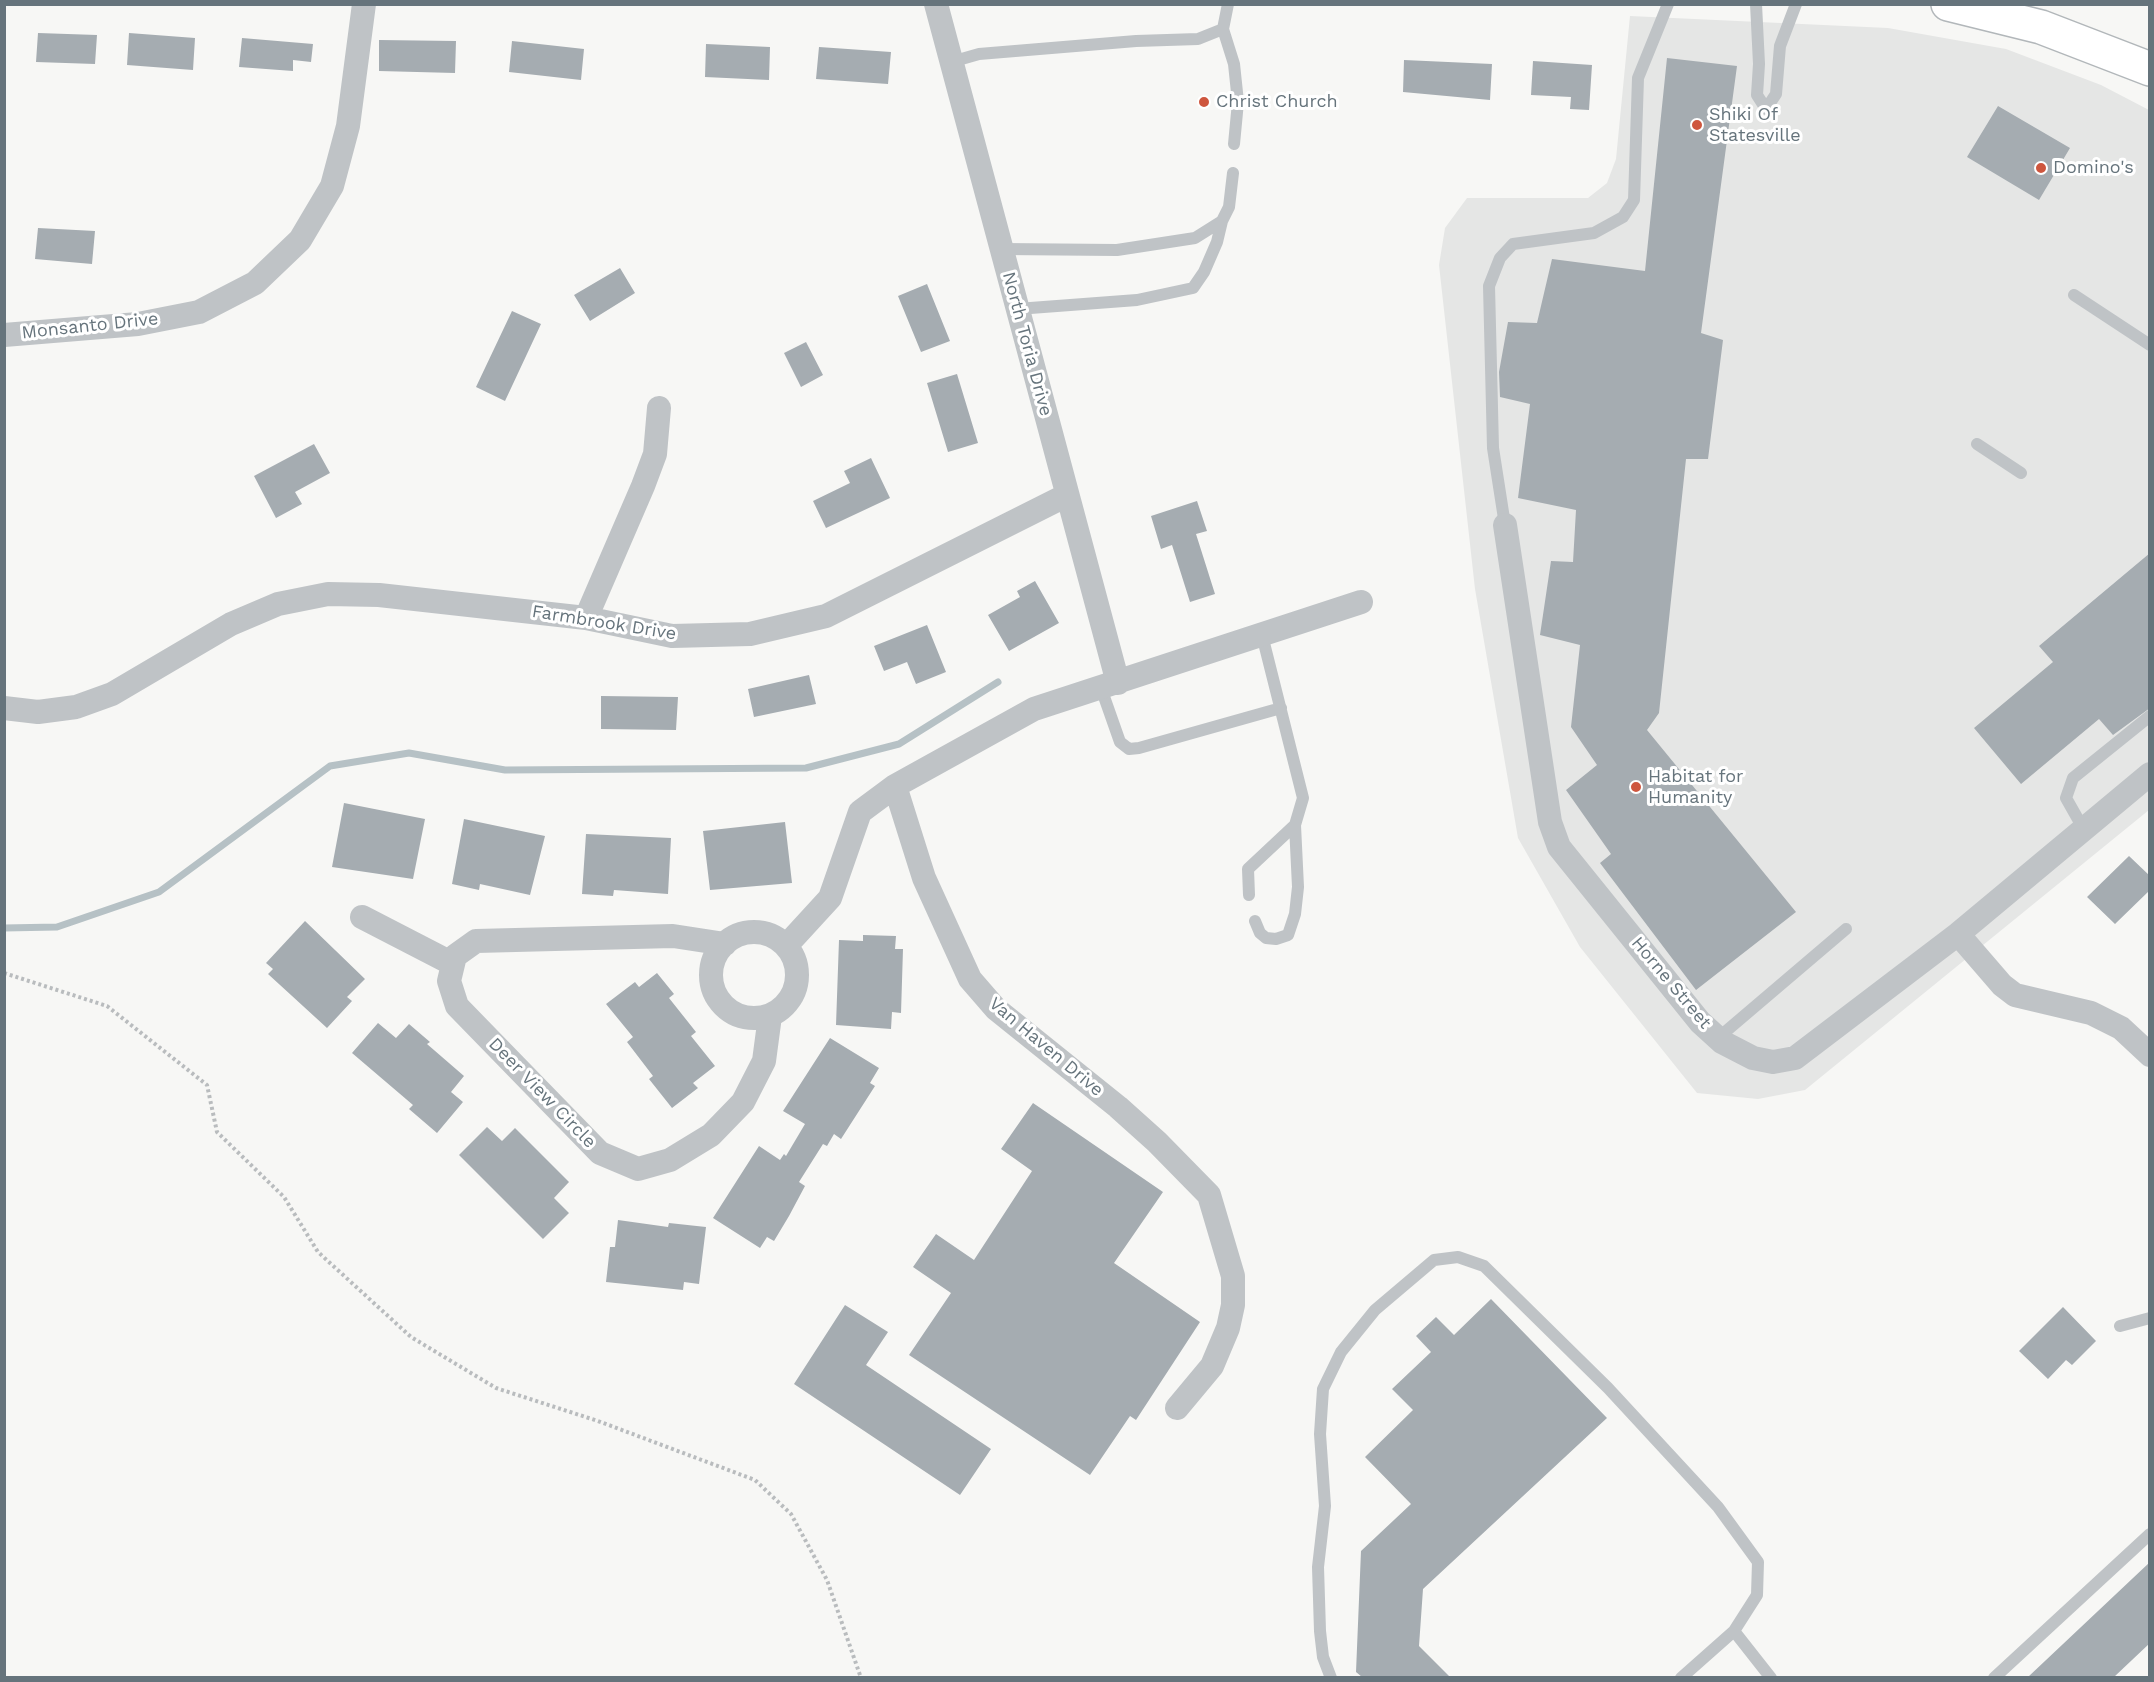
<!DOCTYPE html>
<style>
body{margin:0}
#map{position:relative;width:2154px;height:1682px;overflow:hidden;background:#f7f7f5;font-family:"Work Sans",sans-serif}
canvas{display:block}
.frame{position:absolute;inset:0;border:6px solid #66747c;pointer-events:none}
</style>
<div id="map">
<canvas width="2154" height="1682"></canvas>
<div class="frame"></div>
</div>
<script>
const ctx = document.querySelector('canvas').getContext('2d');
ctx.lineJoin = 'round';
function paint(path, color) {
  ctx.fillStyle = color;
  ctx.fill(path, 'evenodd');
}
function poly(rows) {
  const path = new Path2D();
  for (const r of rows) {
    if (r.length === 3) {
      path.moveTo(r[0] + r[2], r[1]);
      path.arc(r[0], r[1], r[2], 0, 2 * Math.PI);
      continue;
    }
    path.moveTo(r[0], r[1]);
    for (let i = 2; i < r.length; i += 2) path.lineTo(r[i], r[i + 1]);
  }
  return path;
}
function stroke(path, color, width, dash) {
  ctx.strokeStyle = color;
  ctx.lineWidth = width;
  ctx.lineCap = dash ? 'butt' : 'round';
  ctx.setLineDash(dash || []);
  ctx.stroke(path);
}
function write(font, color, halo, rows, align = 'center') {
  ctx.font = font + ' "Work Sans",sans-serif';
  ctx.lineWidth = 6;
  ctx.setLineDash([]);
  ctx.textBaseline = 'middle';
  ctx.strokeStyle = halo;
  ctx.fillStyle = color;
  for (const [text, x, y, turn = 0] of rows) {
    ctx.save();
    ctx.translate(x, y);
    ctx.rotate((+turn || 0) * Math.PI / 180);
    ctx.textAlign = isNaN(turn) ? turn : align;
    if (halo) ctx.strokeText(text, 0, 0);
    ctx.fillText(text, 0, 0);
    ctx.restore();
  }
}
paint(poly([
 [1630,16,1888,28,2006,49,2101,85,2149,110,2149,810,1805,1090,1758,1099,1697,1093,1580,947,1518,838,1475,589,1439,265,1445,228,1467,198,1588,198,1607,183,1616,159]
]), '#e5e6e5');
stroke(poly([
 [4,928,57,927,159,892,330,766,409,753,505,770,806,768,899,744,998,682]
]), '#b6c1c5', 7);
paint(poly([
 [38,33,97,35,95,64,36,62],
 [129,33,195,38,193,70,127,65],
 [242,38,313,44,311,62,293,60,293,71,239,67],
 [379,40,456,41,455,73,379,71],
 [512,41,584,49,581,80,509,72],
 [706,44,770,47,769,80,705,77],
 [819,47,891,52,888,84,816,79],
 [1667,58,1737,66,1701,333,1723,340,1708,459,1686,459,1659,713,1647,730,1796,912,1696,990,1600,863,1611,854,1566,790,1597,765,1571,727,1580,645,1540,635,1551,561,1573,562,1576,510,1518,498,1530,404,1500,397,1499,372,1508,322,1537,323,1552,259,1645,271],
 [1404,60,1492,64,1490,100,1403,92],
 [1533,61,1592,65,1589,110,1570,109,1571,97,1531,95],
 [1998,106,2070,148,2039,200,1967,157],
 [38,228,95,231,92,264,35,259],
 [620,268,635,293,590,321,574,295],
 [927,284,950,341,921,352,898,296],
 [512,311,541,324,505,401,476,387],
 [806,342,823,375,801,387,784,353],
 [957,374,978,443,948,452,927,383],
 [314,444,330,473,295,492,302,504,276,518,254,476],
 [871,458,890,498,826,528,813,501,850,483,844,471],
 [1197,501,1207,531,1196,534,1215,594,1190,602,1172,545,1161,549,1151,516],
 [2150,553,2150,708,2113,735,2099,719,2021,784,1974,728,2053,662,2039,646],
 [1035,581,1059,623,1009,651,988,615,1020,597,1017,591],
 [927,625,946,672,916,684,907,662,884,671,874,646],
 [809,675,816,704,754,717,748,689],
 [601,696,678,697,676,730,601,729],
 [344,803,425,819,413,879,332,867],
 [464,819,545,836,530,895,480,884,479,890,452,884],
 [785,822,792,883,710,890,703,831],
 [586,834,671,838,668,894,614,890,613,896,582,894],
 [2129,856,2150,876,2150,890,2115,924,2087,897],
 [305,921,365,979,347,997,352,1001,327,1028,268,974,273,969,266,963],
 [863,935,896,936,895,949,903,949,901,1013,892,1012,891,1029,836,1025,839,940,863,941],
 [657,973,674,994,669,998,696,1032,691,1036,715,1066,693,1083,698,1088,672,1108,649,1079,653,1076,627,1042,633,1037,606,1004,635,982,639,987],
 [378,1023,396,1038,409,1024,430,1042,427,1044,464,1076,451,1092,463,1102,437,1133,409,1109,413,1105,352,1053],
 [830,1038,879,1068,870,1083,875,1086,841,1139,834,1134,827,1146,823,1144,799,1182,805,1186,789,1216,774,1241,767,1237,760,1248,713,1218,759,1146,780,1160,784,1154,786,1156,805,1124,783,1111],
 [1033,1103,1163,1192,1114,1263,1200,1322,1136,1420,1130,1416,1090,1475,909,1355,951,1293,913,1267,936,1234,974,1260,1032,1171,1001,1149],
 [487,1127,502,1141,515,1128,569,1182,554,1198,569,1213,543,1239,459,1155],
 [618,1220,668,1227,669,1223,706,1227,699,1284,684,1282,683,1290,606,1282,610,1247,615,1247],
 [1491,1299,1607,1418,1423,1589,1419,1646,1450,1677,1362,1677,1356,1672,1361,1551,1411,1504,1365,1457,1413,1410,1392,1389,1431,1352,1416,1336,1436,1317,1454,1335],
 [845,1305,888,1332,866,1365,991,1449,960,1495,794,1384],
 [2063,1307,2096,1341,2072,1365,2066,1360,2048,1379,2019,1351],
 [2150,1562,2150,1643,2114,1677,2028,1677]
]), '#a5acb1');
const secondary = poly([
 [1948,4,2041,27,2150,69]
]);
stroke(secondary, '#b2b7ba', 36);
stroke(poly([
 [4,973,107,1006,207,1085,217,1132,284,1197,318,1252,411,1337,496,1388,598,1421,755,1480,791,1514,827,1580,861,1678]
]), '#b9bcbe', 4, [3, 3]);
stroke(poly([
 [1756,4,1759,64,1757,95,1766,109,1776,94,1780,46,1796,4],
 [1223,29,1234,64,1238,102,1234,144],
 [951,62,979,54,1136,41,1198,39,1223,29,1228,4],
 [1002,249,1117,250,1195,238,1222,221],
 [2074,295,2150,345],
 [1017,309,1137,300,1193,288,1204,272,1217,242,1222,221,1229,207,1233,173],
 [1977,444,2021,473],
 [1505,525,1493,448,1489,286,1500,258,1513,244,1594,233,1623,217,1634,200,1638,78,1668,4],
 [1101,688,1120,742,1129,749,1139,748,1281,708],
 [2083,828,2066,798,2073,778,2150,716],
 [1249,895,1248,869,1295,825,1303,798,1262,635],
 [1255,921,1260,933,1266,938,1276,939,1288,935,1295,914,1298,887,1295,825],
 [1718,1038,1846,929],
 [2120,1326,2150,1318],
 [1734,1631,1771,1678],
 [1331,1678,1323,1657,1320,1631,1318,1567,1325,1506,1320,1434,1323,1389,1341,1352,1375,1310,1434,1260,1458,1257,1484,1266,1608,1388,1718,1507,1758,1562,1757,1595,1734,1631,1681,1678],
 [1994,1678,2150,1534]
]), '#bfc3c6', 12);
stroke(poly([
 [936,4,1118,683],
 [4,335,138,324,199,312,255,283,300,240,332,186,348,126,364,4],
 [1505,525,1550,822,1559,847,1700,1022,1722,1042,1753,1058,1773,1062,1795,1058,1958,934,2150,774],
 [586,618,643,486,655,454,659,408],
 [4,708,38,712,76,707,112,694,231,624,278,604,328,594,379,595,586,618,672,636,750,634,826,616,1067,495],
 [362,917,453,964],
 [754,975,43],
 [1958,934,2002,985,2015,995,2091,1013,2121,1028,2150,1055],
 [725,944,673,936,476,941,455,956,449,981,457,1006,600,1153,638,1169,670,1160,711,1135,743,1102,764,1061,770,1016],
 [786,946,830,898,860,812,895,786],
 [1177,1408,1212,1366,1228,1328,1233,1305,1233,1276,1209,1195,1157,1142,1118,1107,996,1009,970,979,924,878,895,786,1034,709,1361,602]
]), '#bfc3c6', 24);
stroke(secondary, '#fff', 33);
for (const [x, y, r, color] of [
 [1204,102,6,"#ce563e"],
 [1697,125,6,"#ce563e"],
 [2041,168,6,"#ce563e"],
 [1636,787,6,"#ce563e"]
]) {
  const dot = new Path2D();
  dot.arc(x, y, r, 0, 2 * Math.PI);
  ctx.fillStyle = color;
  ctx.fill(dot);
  stroke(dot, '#fff', 2);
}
write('18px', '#66747c', '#fff', [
 ["Christ Church",1216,102],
 ["Shiki Of",1709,115],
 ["Statesville",1709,136],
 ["Domino's",2053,168],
 ["Habitat for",1648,777],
 ["Humanity",1648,798]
], 'left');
write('18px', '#66747c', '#fff', [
 ["Monsanto Drive",90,326,-6],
 ["North Toria Drive",1027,344,75],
 ["Farmbrook Drive",604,623,9],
 ["Horne Street",1671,983,50],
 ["Van Haven Drive",1046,1047,40],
 ["Deer View Circle",542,1093,46]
]);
</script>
